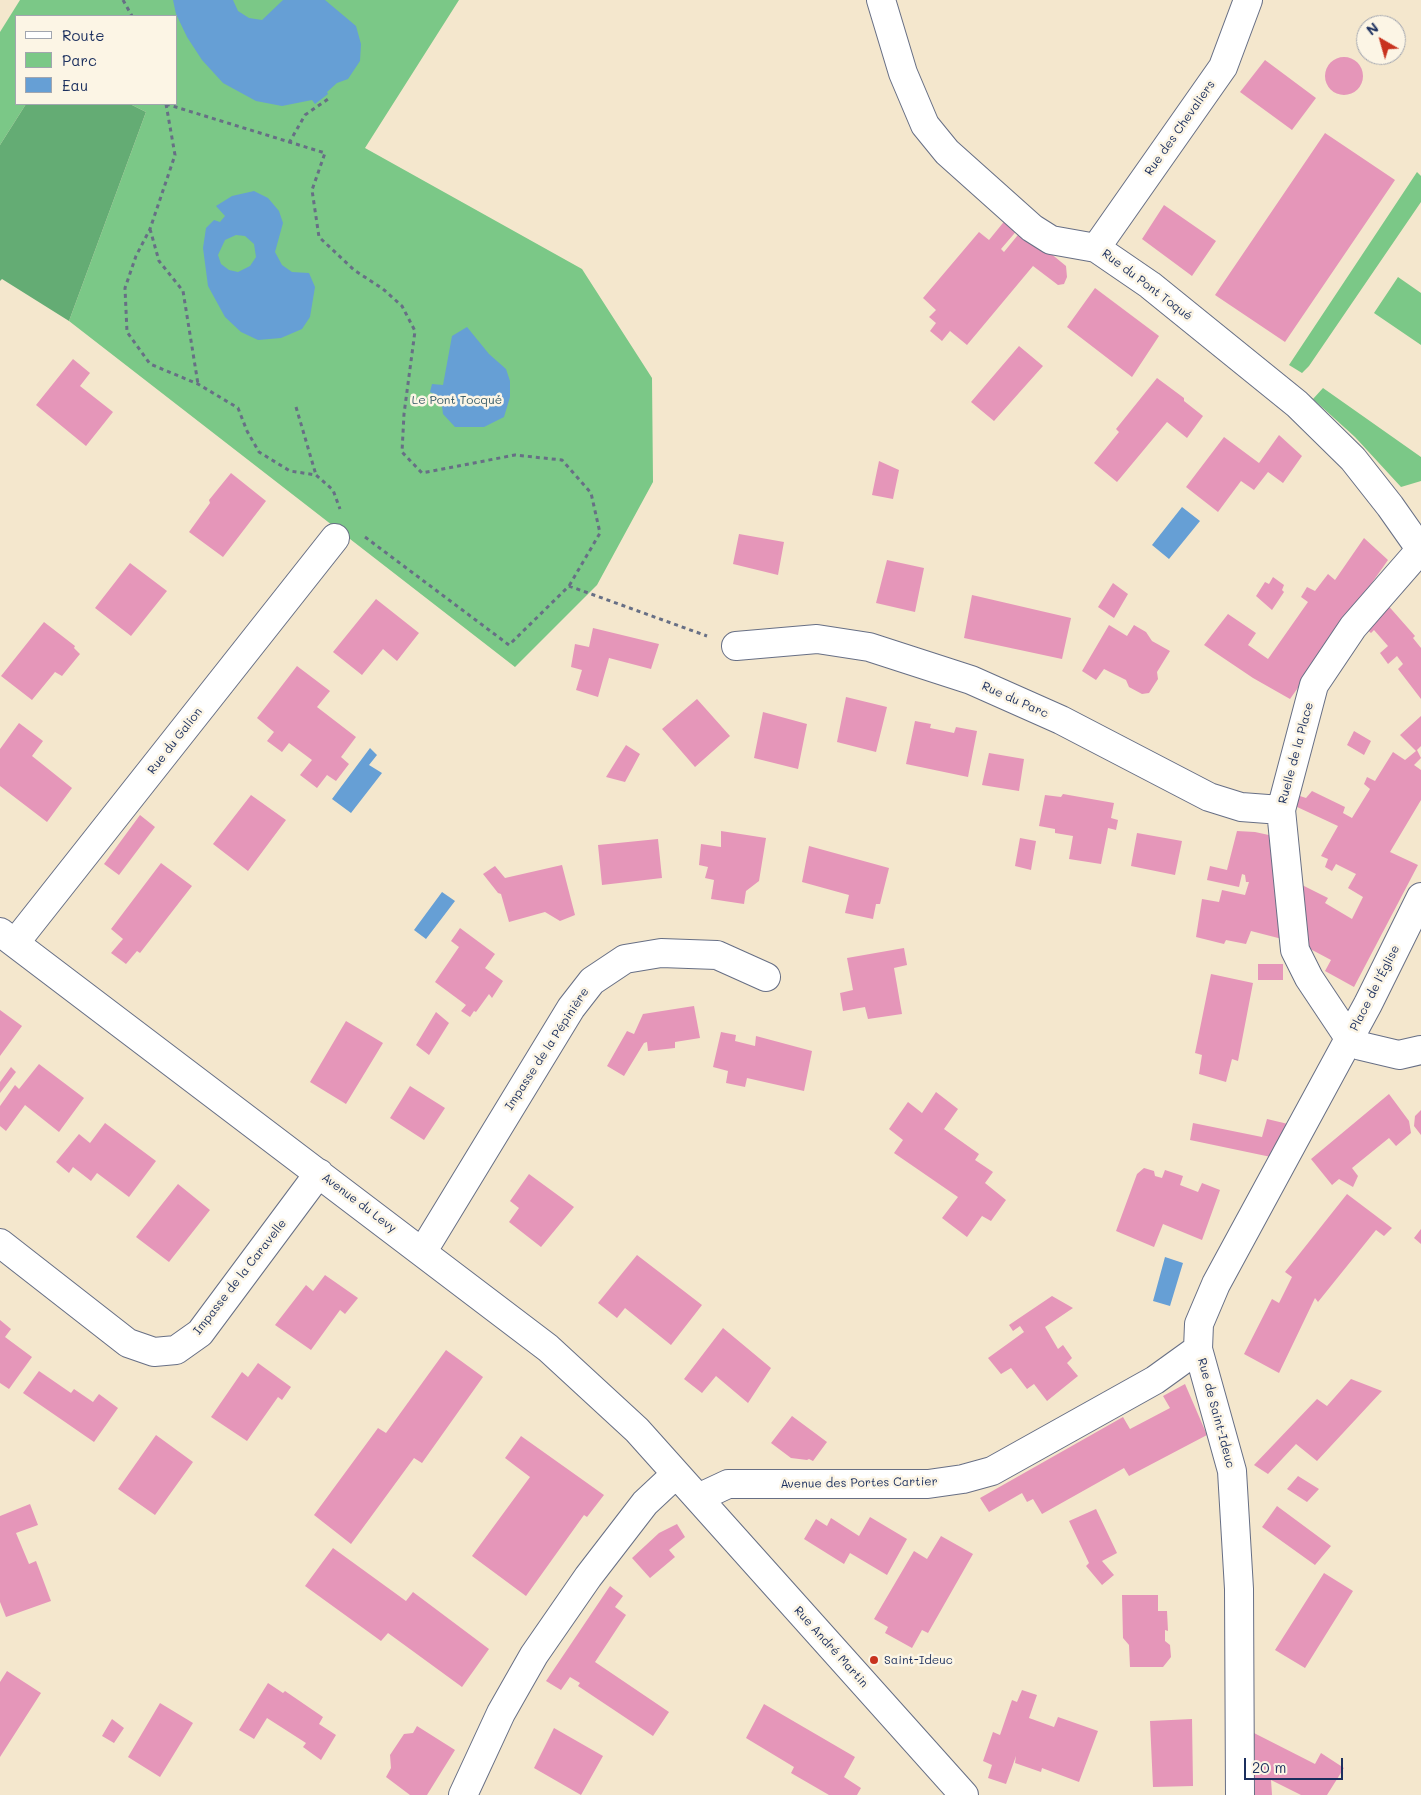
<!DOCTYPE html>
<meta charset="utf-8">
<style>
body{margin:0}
#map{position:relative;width:1421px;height:1795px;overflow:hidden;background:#f4e7cd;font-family:Mali,sans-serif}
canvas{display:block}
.legend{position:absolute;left:15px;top:15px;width:162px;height:90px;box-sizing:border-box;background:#fcf5e5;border:1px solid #a2a6af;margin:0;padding:6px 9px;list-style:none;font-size:15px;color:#1b2f5e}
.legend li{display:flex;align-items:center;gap:10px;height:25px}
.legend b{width:25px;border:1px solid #a2a6af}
.north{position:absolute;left:1356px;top:15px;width:50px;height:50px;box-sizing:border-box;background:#fcf5e5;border:1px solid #a2a6af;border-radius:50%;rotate:322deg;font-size:14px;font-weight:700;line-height:20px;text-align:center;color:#1b2f5e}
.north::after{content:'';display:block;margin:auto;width:18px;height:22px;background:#c8321e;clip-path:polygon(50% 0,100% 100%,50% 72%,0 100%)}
.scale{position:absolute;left:1244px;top:1758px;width:99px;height:22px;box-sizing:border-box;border:2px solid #1b2f5e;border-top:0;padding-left:6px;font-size:15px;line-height:18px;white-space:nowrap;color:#1b2f5e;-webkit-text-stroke:4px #fcf5e5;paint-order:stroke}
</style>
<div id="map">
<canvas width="1421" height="1795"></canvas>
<ul class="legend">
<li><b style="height:6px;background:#fff"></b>Route</li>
<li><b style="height:14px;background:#7bc887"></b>Parc</li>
<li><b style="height:14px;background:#669fd5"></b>Eau</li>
</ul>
<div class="north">N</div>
<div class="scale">20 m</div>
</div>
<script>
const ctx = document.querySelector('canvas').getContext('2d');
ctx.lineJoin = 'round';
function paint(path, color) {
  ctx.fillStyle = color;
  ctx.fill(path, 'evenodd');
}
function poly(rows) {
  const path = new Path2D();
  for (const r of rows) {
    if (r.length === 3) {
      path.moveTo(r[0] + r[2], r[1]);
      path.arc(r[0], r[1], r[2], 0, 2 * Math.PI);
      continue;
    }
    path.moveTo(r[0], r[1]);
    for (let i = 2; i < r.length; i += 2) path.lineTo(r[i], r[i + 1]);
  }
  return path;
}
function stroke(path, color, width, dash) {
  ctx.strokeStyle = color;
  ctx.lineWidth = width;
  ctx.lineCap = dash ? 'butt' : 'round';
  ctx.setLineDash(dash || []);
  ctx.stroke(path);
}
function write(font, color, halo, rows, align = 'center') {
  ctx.font = font + ' Mali,sans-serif';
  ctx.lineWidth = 5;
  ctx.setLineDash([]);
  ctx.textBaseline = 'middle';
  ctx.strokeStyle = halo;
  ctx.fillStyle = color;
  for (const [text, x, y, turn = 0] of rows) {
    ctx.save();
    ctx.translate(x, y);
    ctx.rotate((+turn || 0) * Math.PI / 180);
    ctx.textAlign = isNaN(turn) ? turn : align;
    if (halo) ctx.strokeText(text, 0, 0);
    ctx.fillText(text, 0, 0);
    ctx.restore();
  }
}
paint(poly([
 [20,0,459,0,365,148,582,269,652,378,653,482,597,585,515,667,69,321,146,112,130,104,176,104,176,16,16,16,16,104,26,104,0,145,0,32],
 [1417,172,1421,176,1421,202,1309,366,1302,373,1289,365],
 [1398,277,1421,293,1421,345,1374,313],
 [1323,388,1421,457,1421,481,1401,487,1355,437,1313,399]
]), '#7bc887');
paint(poly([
 [26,104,130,104,146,112,69,321,2,279,0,281,0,145]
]), '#64ac74');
paint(poly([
 [173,0,233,0,238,11,249,18,262,20,283,0,325,0,356,26,361,44,360,61,348,79,337,83,327,92,328,94,315,104,312,100,282,106,256,101,223,83,202,60,187,37,176,14],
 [254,191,268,198,279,211,283,223,275,252,282,265,292,272,309,273,315,287,310,317,302,329,281,338,258,340,241,332,225,317,208,286,203,248,206,228,214,220,220,222,225,216,216,206,232,196],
 [236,235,245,236,254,244,256,257,250,266,238,272,229,270,221,264,218,255,225,240],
 [467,327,489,354,506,369,510,381,510,397,504,417,484,427,455,427,443,414,441,398,430,392,432,384,443,385,452,336],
 [1182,507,1200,521,1169,559,1152,545],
 [370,748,377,755,369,765,382,773,351,813,332,799],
 [442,892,455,901,426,939,414,930],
 [1165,1257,1183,1263,1170,1306,1153,1301]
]), '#669fd5');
paint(poly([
 [1344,76,19],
 [1265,60,1316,98,1292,130,1240,92],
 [1325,133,1395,180,1285,342,1215,295],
 [1164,205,1216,241,1192,276,1142,239],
 [1007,218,1019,228,1001,249,1004,252,1022,230,1066,266,1067,277,1064,284,1058,285,1033,266,967,345,950,331,942,341,930,331,936,323,929,317,936,310,923,298,979,232,989,240],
 [1095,288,1159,336,1132,377,1067,327],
 [1019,346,1043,366,994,421,971,402],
 [73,359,90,373,80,386,113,412,86,446,36,405],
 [1157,378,1184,398,1184,401,1203,416,1187,438,1167,422,1117,482,1094,463,1119,432,1116,429],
 [1279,435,1302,456,1283,483,1268,472,1254,490,1241,481,1218,512,1186,487,1224,437,1259,463],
 [879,461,899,470,893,499,872,495],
 [231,473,266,501,223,557,189,532,210,503,209,500],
 [739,534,784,542,778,575,733,564],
 [1364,538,1388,560,1290,699,1253,678,1204,645,1228,614,1256,633,1248,645,1268,659,1308,602,1301,597,1307,587,1315,591,1328,574,1335,580],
 [887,560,924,568,915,612,876,603],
 [130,563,167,591,131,636,95,608],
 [1273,577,1284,585,1282,590,1284,592,1272,610,1256,596,1265,582,1269,584],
 [1113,583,1128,594,1114,618,1098,607],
 [972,595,1071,618,1062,659,964,638],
 [376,599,419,633,397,661,383,649,362,675,333,652],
 [1385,602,1415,636,1413,638,1421,648,1421,699,1398,669,1403,664,1397,656,1388,664,1380,653,1388,646,1374,630,1371,633,1364,627],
 [44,622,75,646,74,648,80,654,62,676,55,672,32,700,1,676],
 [1109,625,1127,636,1134,625,1146,632,1152,641,1170,651,1157,672,1158,679,1149,693,1142,694,1129,687,1126,680,1104,669,1096,680,1082,671],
 [593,628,659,644,651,669,609,658,598,697,576,690,582,670,571,667,575,644,589,647],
 [297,666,330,691,317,707,356,737,341,757,349,764,336,781,327,775,317,788,300,775,312,760,289,743,282,752,267,741,274,732,257,718],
 [846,697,887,707,876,752,837,742],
 [697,699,730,736,695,767,662,729],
 [763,712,807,724,798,769,754,758],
 [1421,716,1421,746,1417,750,1421,758,1414,765,1421,770,1421,800,1390,852,1418,865,1354,987,1325,971,1331,960,1299,943,1296,882,1328,898,1325,903,1352,919,1363,897,1348,888,1356,874,1336,864,1332,871,1325,867,1328,859,1321,856,1338,826,1295,806,1297,795,1306,798,1312,791,1345,807,1343,813,1352,818,1370,789,1364,784,1367,777,1375,781,1393,752,1405,760,1416,751,1400,735],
 [915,721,931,724,930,728,954,733,956,727,977,731,968,777,906,764],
 [19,723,43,741,32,756,72,788,47,822,0,786,0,749],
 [1354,731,1371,741,1364,755,1347,745],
 [626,745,640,754,625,782,606,777],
 [989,753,1024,759,1019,791,982,785],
 [1063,794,1114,803,1111,818,1118,820,1116,830,1108,828,1101,864,1069,859,1073,836,1055,833,1055,829,1039,826,1045,795,1061,797],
 [251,795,286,820,248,871,213,844],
 [140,815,155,827,119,875,104,864],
 [721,831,766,838,759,881,746,891,744,904,711,899,714,880,705,878,708,867,699,865,701,844,721,847],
 [1237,831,1255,832,1278,837,1282,939,1251,931,1246,944,1226,940,1224,944,1196,937,1202,899,1219,902,1222,890,1245,895,1249,882,1246,882,1245,875,1242,874,1239,887,1207,880,1210,866,1227,870],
 [1137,833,1182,841,1175,875,1131,866],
 [1020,838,1036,841,1031,870,1015,866],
 [658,839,662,878,602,885,598,845],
 [809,846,889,868,880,904,876,904,873,919,845,913,849,895,802,882],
 [161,863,192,886,140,953,137,951,126,964,111,953,123,939,111,929],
 [562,865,575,915,560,921,545,912,509,922,501,894,498,893,483,874,495,866,505,878],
 [460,928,495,954,485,968,503,981,492,998,489,994,476,1012,474,1011,470,1017,461,1011,466,1005,435,982,459,947,451,941],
 [904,948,907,965,894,968,902,1014,868,1019,865,1007,843,1011,840,993,853,990,847,958],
 [1258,964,1283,964,1283,980,1258,980],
 [1211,974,1253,983,1238,1061,1232,1059,1226,1082,1199,1074,1202,1055,1195,1053],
 [694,1006,700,1038,675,1042,675,1048,648,1051,647,1042,644,1043,624,1076,607,1066,627,1031,634,1034,643,1014],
 [0,1010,22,1026,0,1056],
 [436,1012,449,1023,429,1055,416,1045],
 [346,1021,383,1043,346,1104,310,1082],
 [721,1032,736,1035,735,1041,755,1046,756,1036,812,1051,804,1091,747,1078,745,1087,726,1083,728,1071,713,1067],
 [39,1064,84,1098,59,1132,25,1105,6,1131,0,1126,0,1106,15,1085,19,1089],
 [11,1067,16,1072,0,1093,0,1082],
 [410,1086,445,1108,424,1140,390,1118],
 [936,1092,958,1109,944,1129,979,1154,975,1160,993,1172,985,1183,1006,1200,991,1221,982,1216,967,1237,942,1218,958,1197,894,1153,903,1140,889,1129,908,1102,922,1113],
 [1389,1094,1409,1121,1411,1133,1396,1146,1389,1138,1352,1168,1358,1176,1353,1187,1339,1179,1332,1185,1311,1159],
 [1421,1110,1421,1135,1414,1126,1415,1116],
 [1267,1119,1288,1124,1271,1157,1190,1140,1193,1123,1262,1137],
 [105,1123,156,1161,129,1197,97,1173,91,1181,73,1167,69,1173,56,1162,79,1134,90,1143],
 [1144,1168,1154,1171,1155,1176,1162,1178,1165,1170,1183,1176,1180,1185,1198,1192,1202,1183,1220,1190,1202,1240,1163,1224,1154,1247,1116,1231,1137,1174],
 [529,1174,574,1207,541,1247,509,1222,519,1208,510,1201],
 [178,1184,210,1210,169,1262,136,1237],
 [1347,1194,1392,1228,1384,1236,1376,1230,1318,1302,1315,1298,1279,1373,1244,1354,1272,1299,1279,1303,1292,1277,1285,1272],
 [1421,1229,1421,1244,1414,1238],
 [637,1255,702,1305,671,1345,625,1308,617,1318,598,1303],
 [325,1275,358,1298,345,1314,340,1310,311,1350,275,1325,306,1285,313,1291],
 [1052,1296,1073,1308,1045,1327,1058,1349,1063,1345,1072,1358,1067,1363,1078,1376,1047,1401,1034,1384,1027,1389,1011,1368,1001,1374,988,1358,1024,1332,1020,1326,1013,1331,1009,1325],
 [0,1320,11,1329,5,1337,32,1357,9,1389,0,1383],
 [723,1328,771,1368,748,1403,716,1376,702,1393,684,1379],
 [446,1350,483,1377,422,1463,414,1458,351,1544,314,1515,378,1428,386,1433],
 [258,1363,291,1387,282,1400,278,1397,247,1441,211,1417,242,1372,248,1377],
 [39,1371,71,1393,74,1389,93,1402,99,1394,118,1408,94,1442,23,1393],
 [1351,1379,1382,1391,1317,1461,1296,1444,1268,1474,1254,1465,1317,1399,1327,1406],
 [1185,1384,1207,1435,1129,1476,1124,1468,1042,1514,1033,1499,1027,1502,1022,1493,989,1512,980,1498,1123,1417,1130,1429,1170,1408,1163,1396],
 [792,1416,827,1442,813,1461,809,1459,807,1460,791,1458,771,1443],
 [156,1435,193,1462,155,1515,118,1489],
 [521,1436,604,1495,587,1517,584,1515,526,1596,472,1556,530,1477,505,1458],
 [1298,1476,1319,1489,1307,1502,1287,1489],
 [30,1504,38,1525,16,1533,29,1564,36,1561,51,1601,6,1617,0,1602,0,1516],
 [1277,1506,1331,1546,1315,1565,1262,1527],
 [1096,1509,1117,1553,1102,1561,1114,1575,1102,1585,1086,1566,1089,1563,1069,1521],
 [870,1517,907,1539,887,1575,850,1553,844,1564,804,1539,816,1519,827,1526,831,1518,859,1536],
 [677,1524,685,1537,669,1550,675,1557,650,1578,632,1558,659,1533],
 [941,1536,973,1554,928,1633,922,1630,912,1648,885,1633,888,1627,874,1619,914,1551,927,1559],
 [333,1548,406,1601,413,1592,489,1649,462,1687,388,1633,381,1641,305,1586],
 [1324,1573,1353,1591,1305,1668,1275,1650],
 [610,1586,623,1596,615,1607,626,1615,595,1662,669,1712,653,1736,578,1686,580,1683,570,1677,561,1690,546,1681],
 [1122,1595,1158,1595,1158,1611,1167,1611,1168,1631,1165,1630,1165,1641,1170,1645,1171,1657,1163,1667,1130,1667,1129,1645,1123,1638],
 [7,1671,41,1693,0,1757,0,1682],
 [268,1683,283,1693,285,1691,323,1717,319,1724,336,1735,321,1760,303,1747,306,1743,267,1718,254,1739,239,1730],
 [1022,1690,1037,1695,1029,1718,1054,1727,1058,1717,1098,1731,1079,1782,1042,1768,1041,1772,1015,1763,1016,1756,1006,1784,988,1778,992,1765,983,1761,993,1732,1000,1735,1012,1700,1017,1702],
 [160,1703,193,1723,160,1777,128,1757],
 [764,1704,855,1757,844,1777,861,1788,857,1795,829,1795,791,1773,794,1767,746,1738],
 [112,1719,124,1728,114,1743,102,1736],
 [1192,1719,1193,1786,1153,1787,1150,1721],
 [417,1726,455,1750,427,1795,410,1795,386,1777,391,1768,390,1755,404,1734,413,1733],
 [554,1728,603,1756,581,1795,534,1768],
 [1254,1733,1315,1764,1321,1753,1344,1768,1327,1795,1301,1795,1271,1780,1272,1795,1255,1795]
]), '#e596b9');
const minor = poly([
 [881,0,903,73,925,125,947,152,1032,228,1051,240,1096,248,1150,285,1297,404,1353,459,1390,506,1421,550],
 [1096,248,1223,67,1248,0],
 [1421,549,1353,627,1314,685,1281,810,1295,950,1309,978,1349,1038,1361,1046,1399,1055,1421,1050],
 [736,646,817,639,869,647,971,680,1061,720,1209,797,1241,807,1281,810],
 [0,932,548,1348,637,1430,964,1795],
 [15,943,335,538],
 [0,1243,128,1343,154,1352,176,1350,200,1333,319,1173],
 [423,1251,571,1008,592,981,625,959,661,953,717,955,766,977],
 [698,1498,728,1484,928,1484,963,1479,992,1471,1155,1380,1198,1349],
 [463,1795,501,1713,534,1655,588,1577,645,1503,676,1474],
 [1240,1795,1239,1589,1232,1471,1198,1349,1199,1324,1216,1284,1368,1004,1421,897]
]);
stroke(minor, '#676f85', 30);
stroke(poly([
 [123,0,132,16],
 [166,104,175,155,150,229,136,256,125,288,127,332,150,364,198,384,238,408,247,431,259,452,290,471,316,475,333,490,340,509],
 [166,104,325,153,312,190,319,237,354,270,383,289,402,306,415,331,404,414,402,452,422,473,515,455,562,460,591,493,600,533,569,586],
 [289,143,305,115,331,97],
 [150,229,159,261,183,291,198,384],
 [296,407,316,475],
 [365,537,509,645,569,586,707,636]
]), '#676f85', 3, [4, 4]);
stroke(minor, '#fff', 28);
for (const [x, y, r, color] of [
 [874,1660,5,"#c8321e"]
]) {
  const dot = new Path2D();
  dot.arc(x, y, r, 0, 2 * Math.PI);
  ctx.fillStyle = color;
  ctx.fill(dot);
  stroke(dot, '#fcf5e5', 2);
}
write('12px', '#1b2f5e', '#fcf5e5', [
 ["Rue des Chevaliers",1180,128,-55],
 ["Rue du Pont Toqué",1147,285,37],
 ["Rue du Parc",1015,700,24],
 ["Rue du Galion",175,741,-52],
 ["Ruelle de la Place",1296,753,-75],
 ["Place de l'Église",1375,988,-63],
 ["Impasse de la Pépinière",547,1049,-57],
 ["Avenue du Levy",359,1203,37],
 ["Impasse de la Caravelle",240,1277,-52],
 ["Rue de Saint-Ideuc",1216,1413,75],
 ["Avenue des Portes Cartier",859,1483,-1],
 ["Rue André Martin",831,1647,48]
]);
write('12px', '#385d6a', '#fcf5e5', [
 ["Le Pont Tocqué",457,400]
]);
write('12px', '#1b2f5e', '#fcf5e5', [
 ["Saint-Ideuc",884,1660]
], 'left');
</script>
